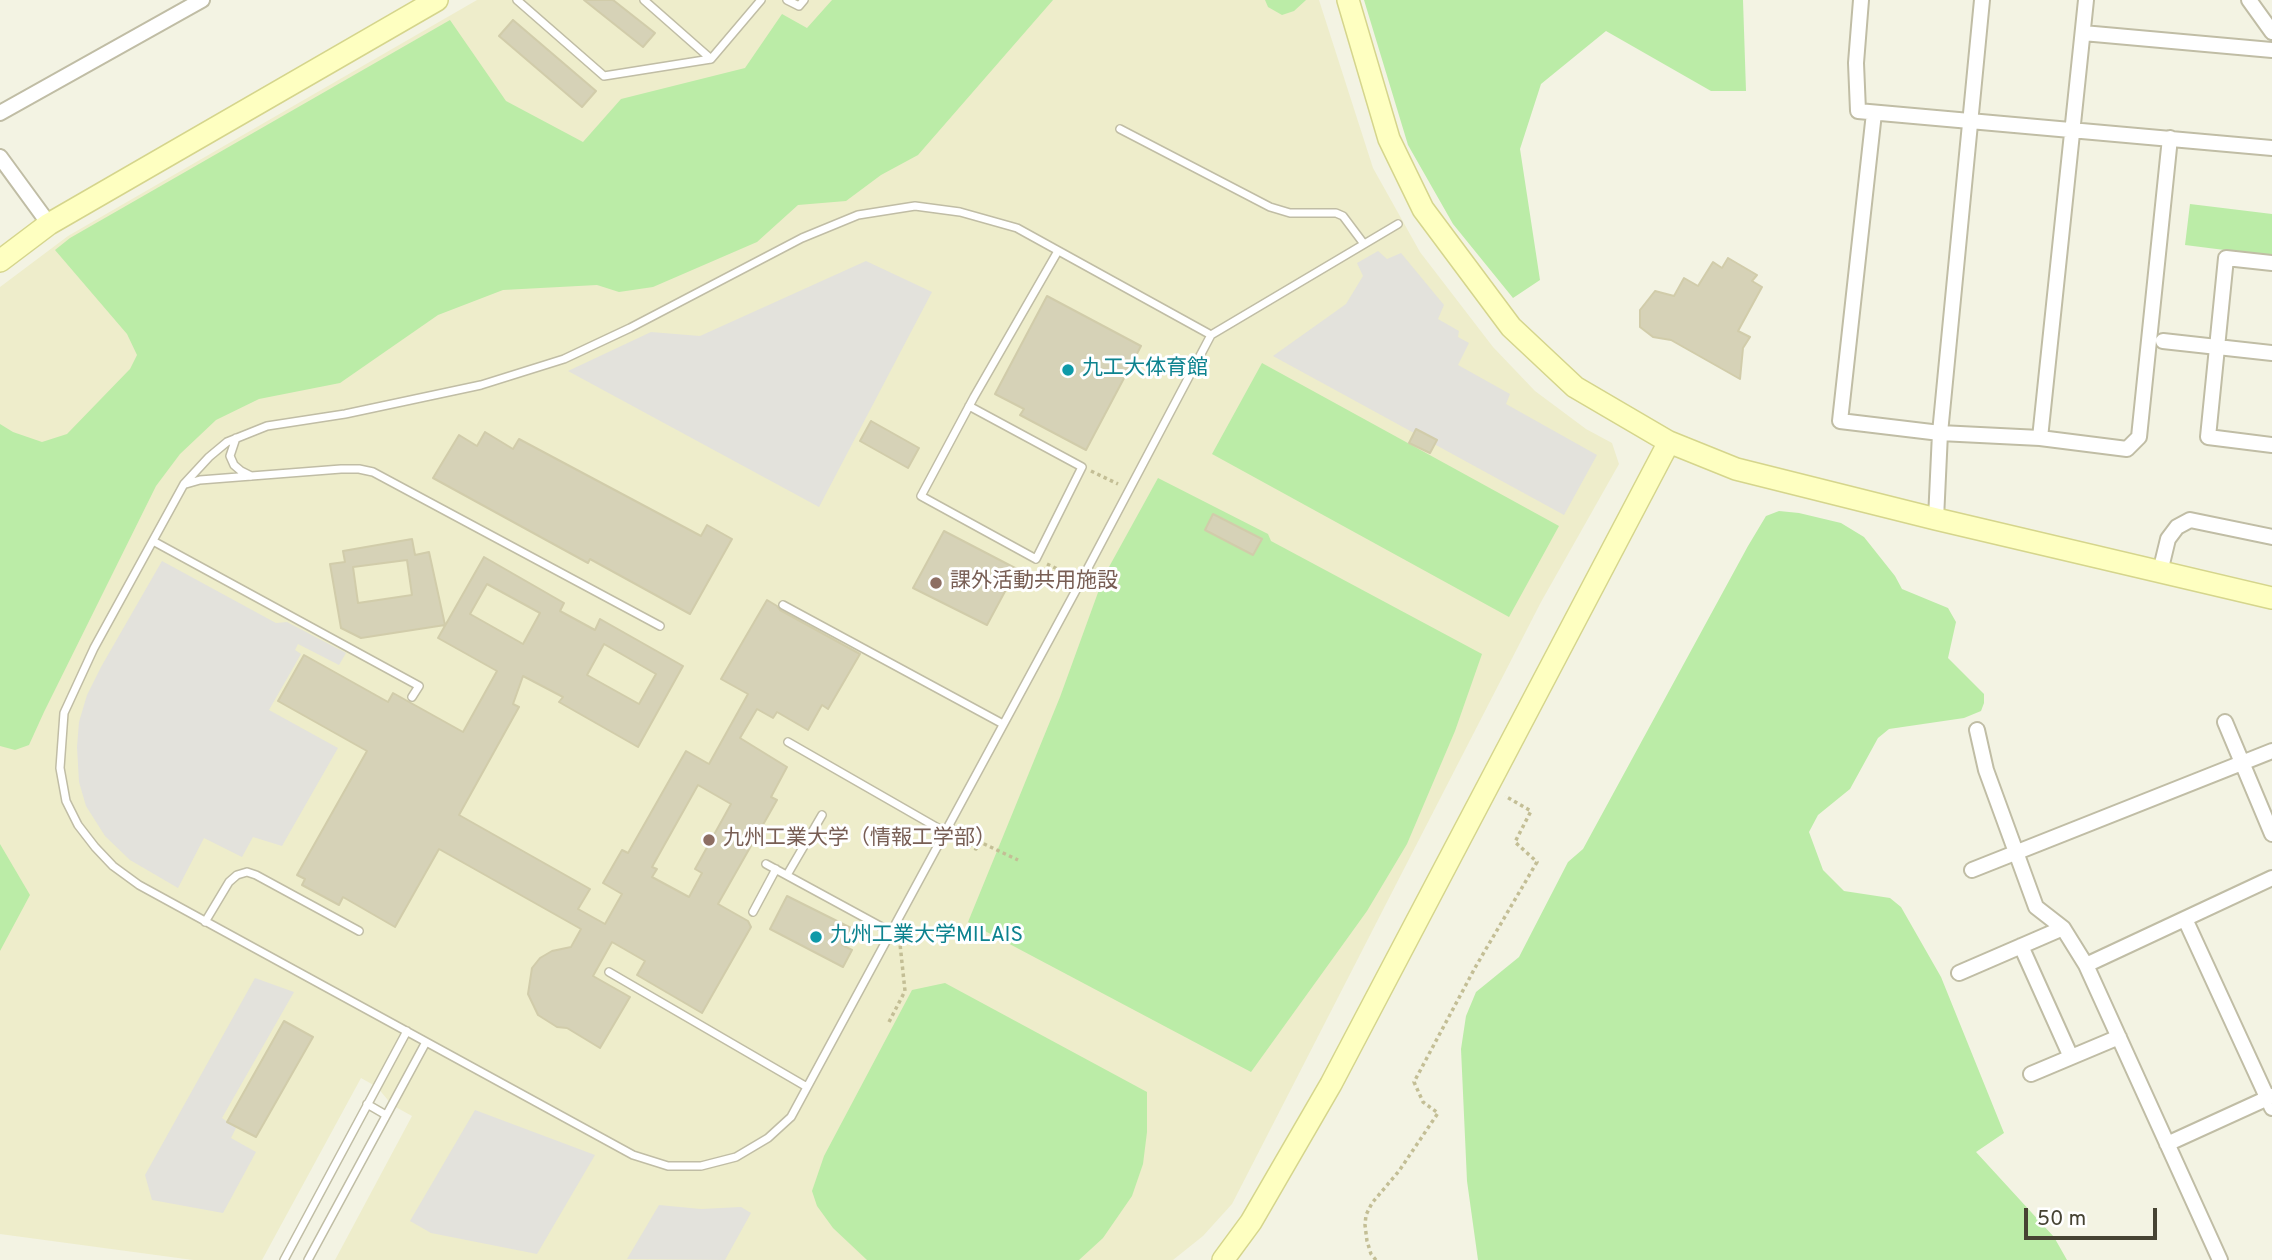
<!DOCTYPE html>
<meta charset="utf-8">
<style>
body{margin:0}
#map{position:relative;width:2272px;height:1260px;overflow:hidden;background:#f3f3e3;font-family:Overpass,sans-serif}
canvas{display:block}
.scale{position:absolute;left:2024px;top:1208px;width:133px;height:32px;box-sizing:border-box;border:4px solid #464333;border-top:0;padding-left:9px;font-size:21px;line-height:24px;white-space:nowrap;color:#464333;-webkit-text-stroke:5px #fff;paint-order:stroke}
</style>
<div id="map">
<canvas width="2272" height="1260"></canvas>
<div class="scale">50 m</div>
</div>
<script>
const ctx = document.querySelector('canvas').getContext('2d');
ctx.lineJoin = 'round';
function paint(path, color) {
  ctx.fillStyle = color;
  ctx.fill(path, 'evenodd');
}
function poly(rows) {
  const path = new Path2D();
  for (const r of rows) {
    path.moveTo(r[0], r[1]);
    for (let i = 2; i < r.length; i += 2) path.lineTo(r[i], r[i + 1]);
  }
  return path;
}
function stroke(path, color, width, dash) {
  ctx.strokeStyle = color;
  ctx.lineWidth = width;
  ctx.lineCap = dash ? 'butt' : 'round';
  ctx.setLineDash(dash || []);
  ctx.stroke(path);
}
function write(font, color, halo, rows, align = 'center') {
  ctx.font = font + ' Overpass,"Noto Sans JP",sans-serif';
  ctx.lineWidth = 6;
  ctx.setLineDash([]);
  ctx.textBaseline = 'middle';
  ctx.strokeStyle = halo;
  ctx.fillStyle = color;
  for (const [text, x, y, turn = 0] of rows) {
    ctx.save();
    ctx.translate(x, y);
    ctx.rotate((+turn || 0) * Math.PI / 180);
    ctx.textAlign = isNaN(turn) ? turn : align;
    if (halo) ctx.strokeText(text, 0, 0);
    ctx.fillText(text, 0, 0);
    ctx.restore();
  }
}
paint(poly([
 [477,0,1319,0,1373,168,1420,252,1493,347,1535,391,1586,429,1612,443,1619,464,1541,602,1232,1204,1203,1236,1173,1260,335,1260,412,1116,392,1105,377,1087,361,1078,262,1260,193,1260,0,1234,0,287,68,236]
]), '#eeedcb');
paint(poly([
 [832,0,1053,0,918,155,881,175,846,201,798,205,757,242,653,287,619,292,597,285,503,290,438,315,340,383,259,399,216,420,180,454,156,486,44,712,29,745,15,750,0,746,0,424,13,432,42,442,67,434,130,369,137,355,127,334,55,250,70,238,450,20,506,101,583,142,621,99,745,68,782,14,807,28],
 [1265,0,1306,0,1294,11,1282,15,1268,7],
 [1364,0,1743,0,1746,91,1711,91,1606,31,1541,84,1520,149,1540,280,1513,298,1453,224,1408,145],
 [2190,204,2272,214,2272,256,2185,245],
 [1262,363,1559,526,1509,617,1212,454],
 [1158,478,1268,534,1271,541,1482,654,1455,731,1407,844,1367,911,1251,1072,968,922,1060,697,1104,576],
 [1779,511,1799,513,1841,523,1864,537,1895,576,1902,589,1948,608,1956,622,1948,658,1984,694,1984,703,1981,711,1964,718,1889,729,1878,738,1850,789,1818,815,1809,832,1823,870,1844,891,1890,898,1901,907,1941,977,2004,1133,1976,1152,2054,1237,2067,1260,1478,1260,1467,1181,1461,1049,1466,1016,1476,992,1519,957,1568,862,1583,849,1748,546,1766,516],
 [0,844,30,895,0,951],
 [945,983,1147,1092,1147,1132,1143,1164,1132,1196,1103,1238,1079,1260,867,1260,833,1228,817,1206,812,1191,824,1156,912,990]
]), '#bbeca7');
paint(poly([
 [1378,251,1387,259,1401,253,1444,305,1438,319,1459,331,1458,337,1469,343,1458,365,1510,394,1506,404,1597,455,1564,515,1273,356,1346,304,1363,276,1357,263],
 [866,261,932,292,819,507,568,371,651,332,700,336],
 [162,561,276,623,287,622,346,653,339,665,298,644,295,650,301,654,269,710,338,748,282,846,253,837,242,857,204,838,178,888,130,860,105,836,86,806,79,782,77,747,79,722,87,695,101,667],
 [255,978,294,992,222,1118,236,1128,231,1138,256,1152,223,1213,152,1200,145,1175],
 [475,1110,595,1155,537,1254,431,1233,410,1221],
 [659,1205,701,1209,741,1207,751,1213,725,1260,627,1259]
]), '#e3e2dc');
const building = poly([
 [584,0,613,0,655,33,643,47,584,0],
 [513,20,596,91,582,107,499,36,513,20],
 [1728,258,1757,275,1752,281,1762,287,1738,331,1750,337,1743,348,1740,379,1671,340,1653,337,1640,327,1640,310,1655,291,1674,296,1684,278,1698,286,1713,262,1722,268,1728,258],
 [1047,296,1141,346,1086,450,1020,415,1024,409,995,394,1047,296],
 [871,421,919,448,908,468,860,441,871,421],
 [1416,429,1437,440,1430,453,1409,443,1416,429],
 [485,432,513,449,519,439,701,536,707,525,732,539,690,614,590,559,588,563,433,478,459,435,477,446,485,432],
 [1213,514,1262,539,1253,555,1205,530,1213,514],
 [944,531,1017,569,987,625,913,588,944,531],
 [412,539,415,555,429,552,445,625,361,638,341,628,330,564,345,562,343,551,412,539],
 [407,560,412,595,358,603,353,567,407,560],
 [484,557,564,603,560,611,595,630,600,619,683,666,638,747,559,702,563,697,523,676,513,704,519,707,459,815,590,889,578,909,605,924,622,894,603,883,622,850,628,853,686,751,709,764,748,694,721,679,767,600,777,606,780,610,860,654,828,709,822,705,808,730,777,712,773,718,757,709,740,738,787,767,771,797,777,800,718,904,748,921,751,927,702,1013,637,975,645,961,612,942,593,976,630,997,600,1048,567,1028,557,1027,538,1015,528,994,532,968,540,958,552,951,571,947,581,929,439,849,395,927,343,897,339,905,302,885,305,879,297,875,367,751,278,701,304,655,388,702,393,693,463,732,497,671,438,638,484,557],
 [487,584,540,613,523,644,470,614,487,584],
 [604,644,656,674,639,704,587,675,604,644],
 [698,785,731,804,695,869,702,873,689,897,652,877,657,869,652,867,698,785],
 [787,896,851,928,842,945,852,950,843,967,770,929,787,896],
 [284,1021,313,1037,256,1137,227,1122,284,1021]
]);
paint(building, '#d6d2b7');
stroke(building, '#d1ccaa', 2);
const lane = poly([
 [517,0,604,76,711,59,761,0],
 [644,0,711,59],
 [787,0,799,6,804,0],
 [1120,129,1270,207,1290,213,1336,213,1343,216,1364,244],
 [1211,335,1017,228,960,212,915,206,858,215,802,238,630,328,564,359,481,385,345,414,267,426,227,442,209,457,184,484,94,648,64,713,60,768,66,801,78,825,95,847,113,866,139,885,633,1155,668,1166,701,1166,736,1157,768,1138,791,1117,1081,581,1211,335,1398,224],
 [969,406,1082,467,1036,559,921,496,974,397,1058,251],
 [236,438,230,456,234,465,241,471,251,476],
 [186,484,200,480,341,469,359,469,373,472,660,626],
 [153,541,419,686,412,697],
 [783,605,1003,724],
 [788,742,945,832],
 [766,864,891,932],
 [787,875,822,815],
 [753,912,776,869],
 [205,922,229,882,237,875,247,872,256,875,359,931],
 [609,972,807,1087],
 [367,1104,386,1115],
 [284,1260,407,1031],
 [308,1260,426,1042]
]);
const street = poly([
 [1861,0,1856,63,1858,111,2272,148],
 [2249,0,2272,32],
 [2083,33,2272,50],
 [0,113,202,0],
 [1874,113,1840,421,1940,433,2040,438,2127,449,2139,437,2170,138],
 [0,157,49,224],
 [2272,263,2226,258,2208,437,2272,445],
 [2163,341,2272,353],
 [2040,438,2086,0],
 [1936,519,1940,433,1982,0],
 [2160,572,2168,539,2177,527,2190,520,2272,537],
 [2225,722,2272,834],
 [1977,730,1986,770,2036,907,2063,928,2086,965],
 [1972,870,2272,751],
 [2185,919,2272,1108],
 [2021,946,2071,1057],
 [1959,973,2063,928],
 [2031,1074,2119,1037],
 [2167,1144,2272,1096],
 [2220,1260,2086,965,2272,878]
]);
const secondary = poly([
 [1348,0,1389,139,1423,209,1511,327,1575,387,1669,442,1736,469,1936,519,2272,598],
 [0,261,49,224,437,0],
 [1223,1260,1251,1222,1331,1084,1669,442]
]);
stroke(lane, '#c0bda5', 10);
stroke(street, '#c0bda5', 18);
stroke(secondary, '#d5d58c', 24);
stroke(poly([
 [1091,471,1118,484],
 [1047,564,1072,576],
 [955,840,976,849,980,842,1018,860],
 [889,1022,905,991,900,944],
 [1376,1260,1371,1254,1367,1241,1365,1225,1366,1215,1372,1203,1399,1171,1438,1113,1423,1102,1414,1082,1476,966,1537,862,1515,842,1531,811,1505,796]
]), '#c3be95', 3.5, [3.5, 3.5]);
stroke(lane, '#fff', 7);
stroke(street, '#fff', 14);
stroke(secondary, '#feffc1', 21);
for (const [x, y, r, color] of [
 [1068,370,7,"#0f9aa8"],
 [936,583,7,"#8d6e63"],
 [709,840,7,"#8d6e63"],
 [816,937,7,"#0f9aa8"]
]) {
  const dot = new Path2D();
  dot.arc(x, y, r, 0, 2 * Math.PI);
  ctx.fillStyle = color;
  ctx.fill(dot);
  stroke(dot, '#fff', 2.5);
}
write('21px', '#0d838f', '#fff', [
 ["九工大体育館",1082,370],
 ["九州工業大学MILAIS",830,937]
], 'left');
write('21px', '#785e54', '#fff', [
 ["課外活動共用施設",950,583],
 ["九州工業大学（情報工学部）",723,840]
], 'left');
</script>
